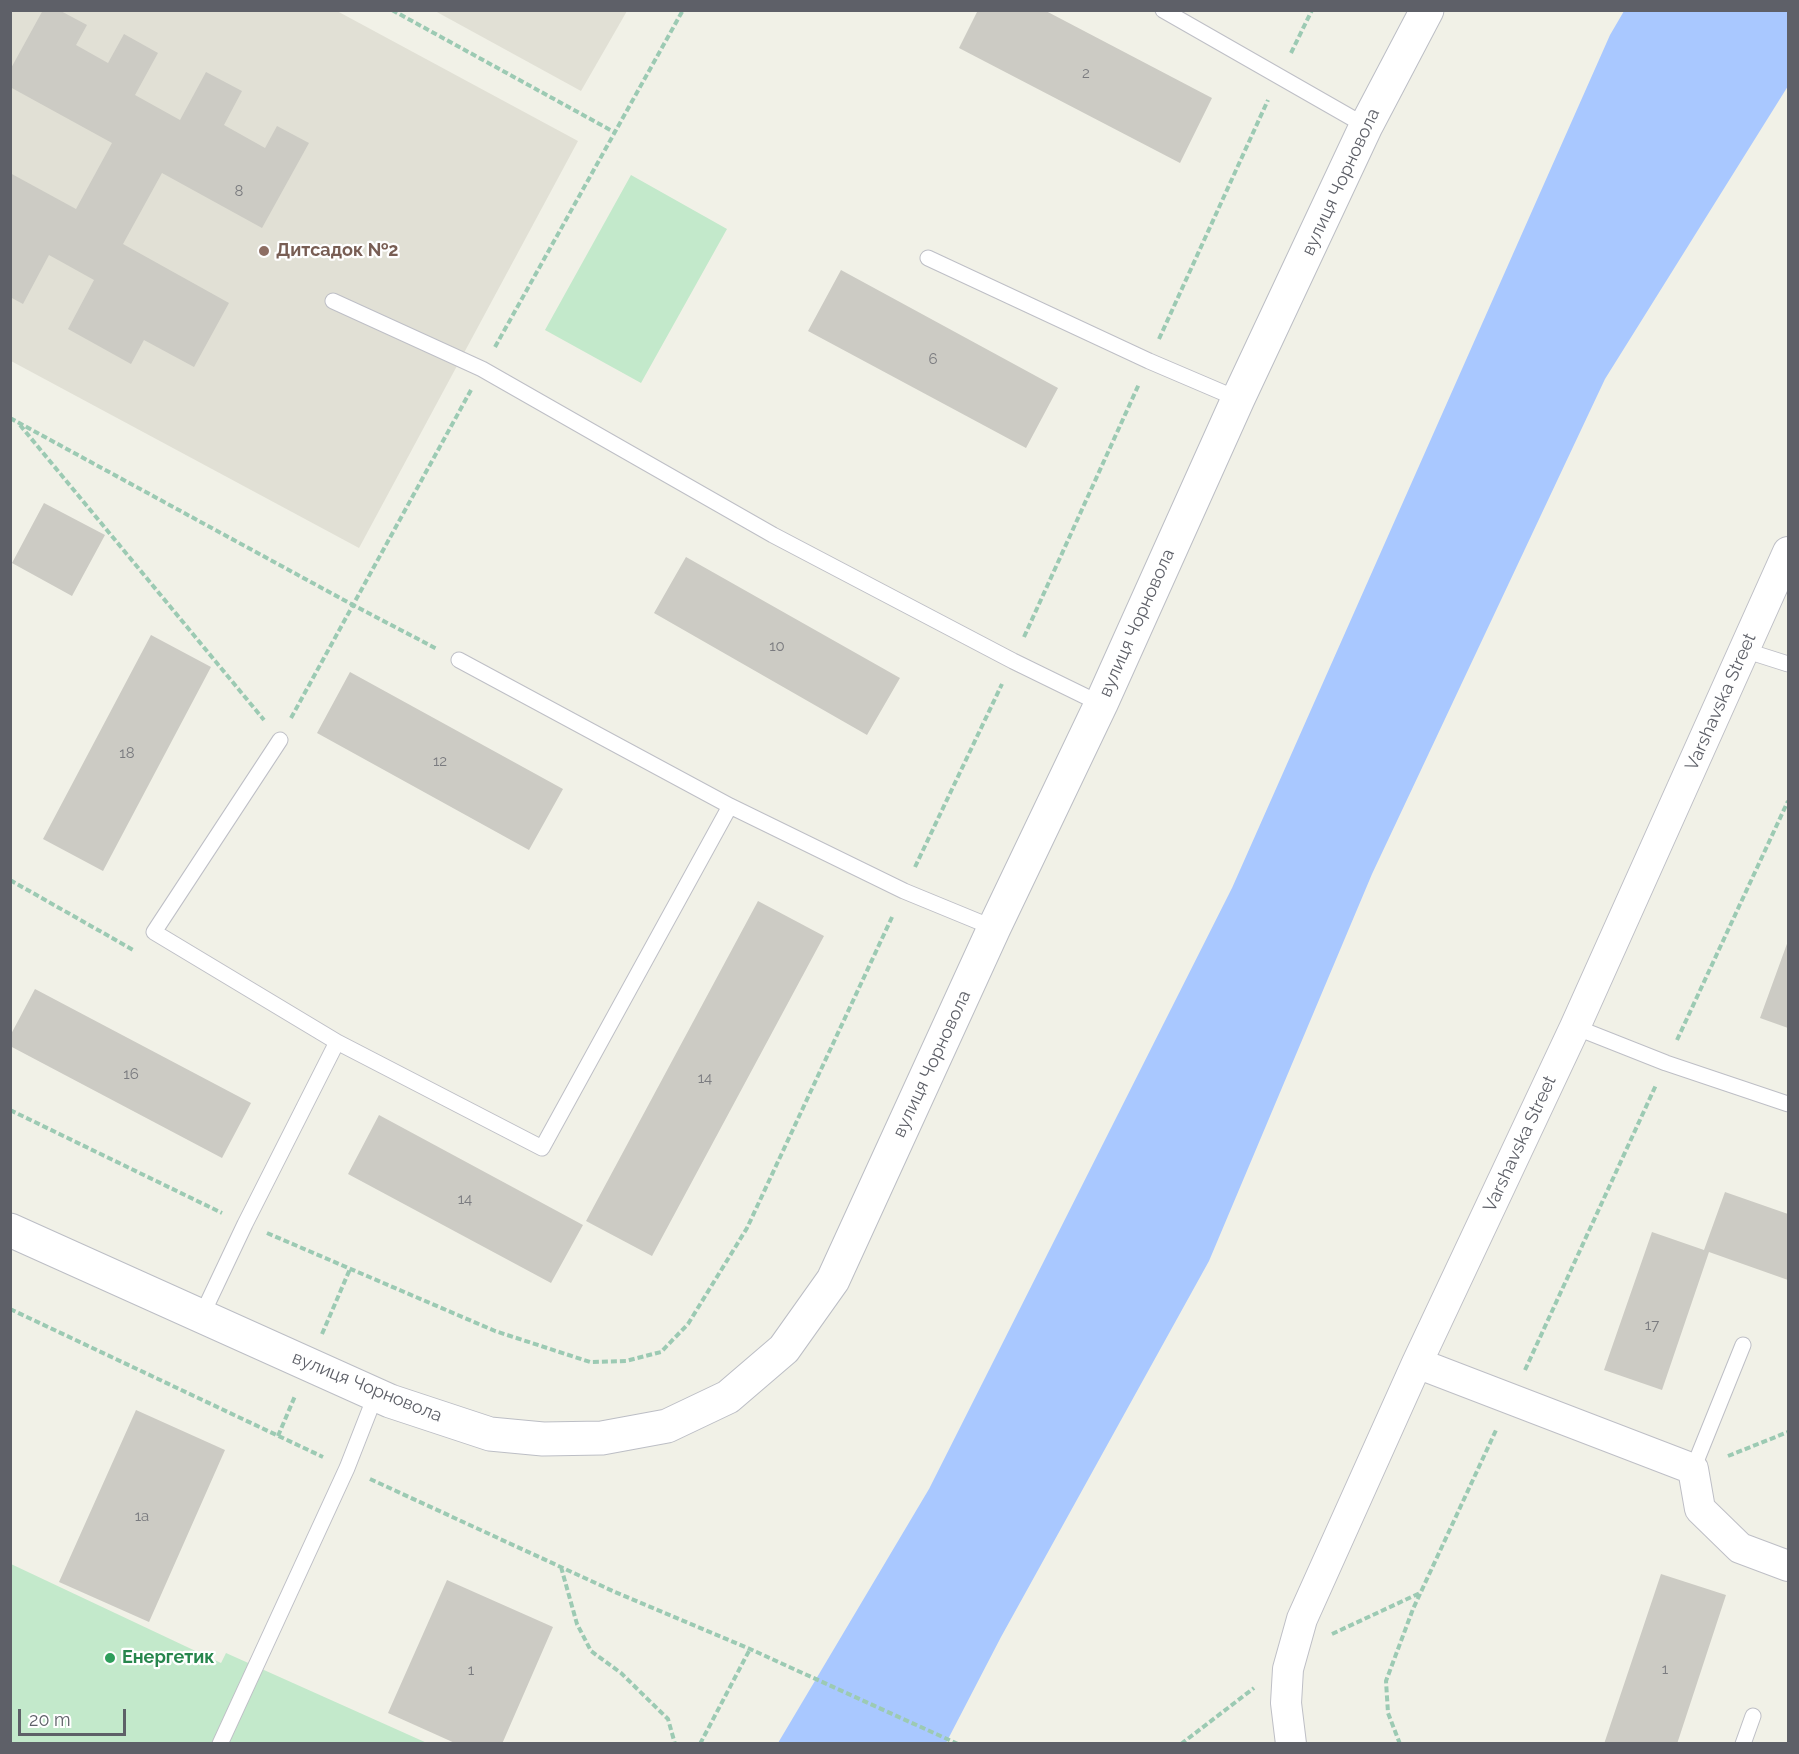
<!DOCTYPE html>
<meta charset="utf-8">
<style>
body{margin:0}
#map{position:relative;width:1799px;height:1754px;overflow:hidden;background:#f1f1e7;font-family:Raleway,sans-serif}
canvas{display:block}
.frame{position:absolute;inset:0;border:12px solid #5e6068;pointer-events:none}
.scale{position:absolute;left:18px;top:1709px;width:108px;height:27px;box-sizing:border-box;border:3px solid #5e6068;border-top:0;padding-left:8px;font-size:18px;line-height:21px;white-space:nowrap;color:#5e6068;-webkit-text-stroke:4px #fff;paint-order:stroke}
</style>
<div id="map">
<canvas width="1799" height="1754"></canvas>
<div class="frame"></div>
<div class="scale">20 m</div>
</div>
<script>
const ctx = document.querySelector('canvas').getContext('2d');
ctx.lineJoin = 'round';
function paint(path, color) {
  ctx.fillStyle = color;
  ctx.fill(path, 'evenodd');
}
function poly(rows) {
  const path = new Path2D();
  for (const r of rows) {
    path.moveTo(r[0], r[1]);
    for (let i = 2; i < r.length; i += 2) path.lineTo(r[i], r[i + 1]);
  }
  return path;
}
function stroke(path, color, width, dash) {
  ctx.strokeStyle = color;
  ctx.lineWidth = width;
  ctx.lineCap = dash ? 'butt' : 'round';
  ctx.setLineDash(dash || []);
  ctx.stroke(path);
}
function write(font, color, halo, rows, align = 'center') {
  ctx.font = font + ' Raleway,sans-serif';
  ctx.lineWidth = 4.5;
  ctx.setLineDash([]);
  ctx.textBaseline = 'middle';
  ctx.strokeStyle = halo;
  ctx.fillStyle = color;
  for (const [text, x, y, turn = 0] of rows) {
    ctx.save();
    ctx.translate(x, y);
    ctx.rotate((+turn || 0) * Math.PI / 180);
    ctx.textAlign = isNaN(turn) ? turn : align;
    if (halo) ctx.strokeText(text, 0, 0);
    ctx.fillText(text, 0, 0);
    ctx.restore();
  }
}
paint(poly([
 [10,11,337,11,578,141,359,548,11,361],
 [435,11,627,11,581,91]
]), '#e1e0d5');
paint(poly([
 [631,175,727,229,641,383,545,330],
 [11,1564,221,1663,226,1653,427,1743,11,1744]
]), '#c3e9cb');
paint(poly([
 [1624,11,1788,11,1788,86,1605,379,1372,874,1209,1261,1001,1637,946,1743,778,1743,929,1489,1232,888,1610,35]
]), '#a9c8ff');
paint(poly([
 [43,10,59,10,87,25,76,45,108,63,124,34,158,53,135,95,180,120,206,72,242,91,224,125,265,148,277,126,309,143,262,228,162,173,123,244,229,303,194,367,144,340,131,364,68,329,94,280,49,255,23,304,10,297,10,173,76,209,112,143,10,87,10,70],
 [978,10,1044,10,1212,98,1180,163,959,48],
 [841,270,1058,388,1026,448,808,331],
 [44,503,105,535,72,596,12,563],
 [686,557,900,678,867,735,654,613],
 [151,635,211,667,103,871,43,839],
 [350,672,563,789,529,850,317,733],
 [758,901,824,936,652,1256,586,1221],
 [1788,941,1788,1028,1760,1018],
 [35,989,251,1103,222,1158,10,1046,10,1036],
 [379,1115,583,1225,551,1283,348,1174],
 [1725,1192,1788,1214,1788,1280,1709,1252,1662,1390,1604,1370,1652,1232,1704,1250],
 [136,1410,225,1450,149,1622,59,1582],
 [1661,1574,1726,1595,1677,1744,1604,1744],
 [447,1580,553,1627,502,1744,457,1744,388,1713]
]), '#cccbc4');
const lane = poly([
 [1163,10,1366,126],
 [928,258,1149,361,1238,399],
 [333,301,482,369,773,535,1013,661,1101,704],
 [1744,650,1788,664],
 [459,660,730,806,904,891,994,928],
 [280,740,154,932,337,1042,542,1148,730,806],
 [1575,1027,1666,1063,1788,1104],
 [201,1317,245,1224,337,1042],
 [1693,1469,1743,1345],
 [220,1744,347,1468,376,1394],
 [1743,1744,1753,1716]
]);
const street = poly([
 [1417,1363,1693,1469,1700,1509,1740,1548,1788,1566],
 [1291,1744,1286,1703,1288,1669,1302,1619,1417,1363,1575,1027,1788,552]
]);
const secondary = poly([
 [10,1230,390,1401,490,1434,543,1439,602,1438,667,1426,728,1397,784,1349,833,1280,994,928,1101,704,1238,399,1366,126,1427,10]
]);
stroke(lane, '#bebfc6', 17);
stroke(street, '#bebfc6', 32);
stroke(secondary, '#bcbec5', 35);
stroke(poly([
 [392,10,614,132],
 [1291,53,1312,10],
 [1159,339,1268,100],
 [495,347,683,10],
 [10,418,353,605,471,390],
 [20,425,264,720],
 [1024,637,1139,384],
 [291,718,353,605,437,649],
 [915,867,1002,684],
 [10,880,135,951],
 [1677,1040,1788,801],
 [10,1110,222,1213],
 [267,1233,495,1331,590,1362,626,1361,661,1352,688,1324,747,1228,893,915],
 [10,1309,323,1457],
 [322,1334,350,1269],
 [1525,1370,1656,1085],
 [278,1436,295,1396],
 [1728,1456,1788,1432],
 [370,1479,615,1592,750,1649,958,1744],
 [561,1567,577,1624,591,1651,621,1673,668,1719,675,1744],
 [1332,1634,1420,1593],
 [700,1744,750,1649],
 [1181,1744,1254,1688],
 [1400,1744,1388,1713,1386,1681,1413,1609,1497,1428]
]), '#9ccab3', 4, [6, 3]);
stroke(lane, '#fff', 15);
stroke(street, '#fff', 30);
stroke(secondary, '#fff', 33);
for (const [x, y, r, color] of [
 [264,251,6,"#8d6e63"],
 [110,1658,6,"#2e9e5b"]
]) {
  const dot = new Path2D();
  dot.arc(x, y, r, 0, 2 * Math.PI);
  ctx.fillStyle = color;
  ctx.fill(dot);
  stroke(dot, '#fff', 2);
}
write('15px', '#7a7b7f', null, [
 ["2",1086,73],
 ["8",239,191],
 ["6",933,359],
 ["10",777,646],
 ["18",127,753],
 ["12",440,761],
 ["16",131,1074],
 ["14",705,1078],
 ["14",465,1199],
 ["17",1652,1325],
 ["1а",142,1516],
 ["1",1665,1669],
 ["1",471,1670]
]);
write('18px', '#5e6068', '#fff', [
 ["вулиця Чорновола",1341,182,-65],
 ["вулиця Чорновола",1137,623,-66],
 ["Varshavska Street",1721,702,-66],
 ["вулиця Чорновола",932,1064,-65],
 ["Varshavska Street",1520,1144,-65],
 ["вулиця Чорновола",367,1387,22]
]);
write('bold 18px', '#785e54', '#fff', [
 ["Дитсадок №2",276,251]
], 'left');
write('bold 18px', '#27864d', '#fff', [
 ["Енергетик",122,1658]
], 'left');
</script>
